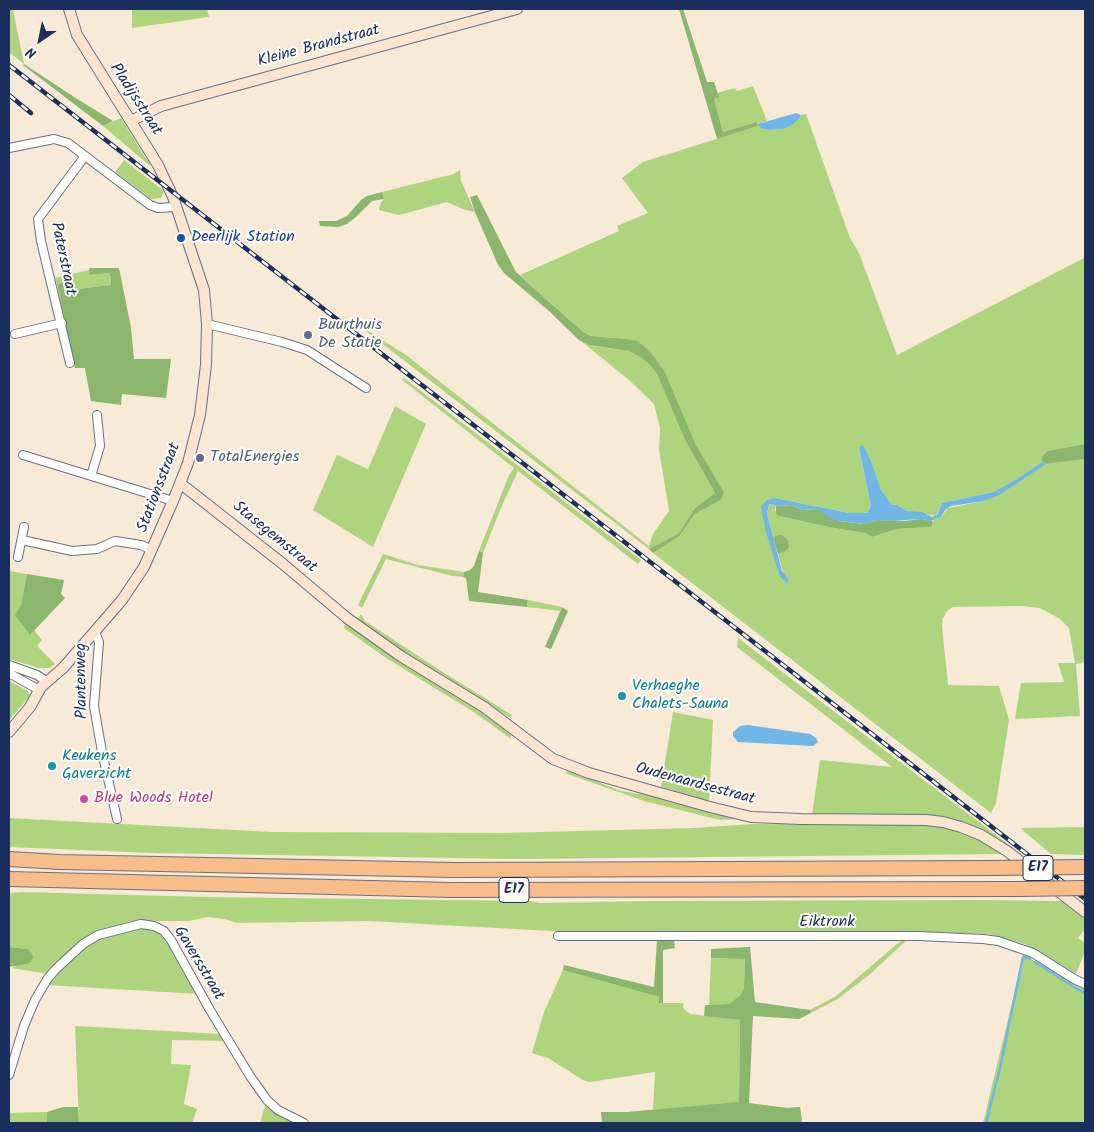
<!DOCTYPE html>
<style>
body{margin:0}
#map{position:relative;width:1094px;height:1132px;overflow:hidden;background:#f7ead7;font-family:Kalam,sans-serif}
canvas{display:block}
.frame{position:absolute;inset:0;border:10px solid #1b2f5e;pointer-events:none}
.north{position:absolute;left:15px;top:15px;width:50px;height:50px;-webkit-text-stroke:4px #fdfcf7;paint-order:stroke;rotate:214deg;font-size:14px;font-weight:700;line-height:20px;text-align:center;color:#1b2f5e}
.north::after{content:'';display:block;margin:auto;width:18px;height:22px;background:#1b2f5e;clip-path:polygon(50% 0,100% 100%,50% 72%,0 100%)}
</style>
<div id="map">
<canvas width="1094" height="1132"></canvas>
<div class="frame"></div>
<div class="north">N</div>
</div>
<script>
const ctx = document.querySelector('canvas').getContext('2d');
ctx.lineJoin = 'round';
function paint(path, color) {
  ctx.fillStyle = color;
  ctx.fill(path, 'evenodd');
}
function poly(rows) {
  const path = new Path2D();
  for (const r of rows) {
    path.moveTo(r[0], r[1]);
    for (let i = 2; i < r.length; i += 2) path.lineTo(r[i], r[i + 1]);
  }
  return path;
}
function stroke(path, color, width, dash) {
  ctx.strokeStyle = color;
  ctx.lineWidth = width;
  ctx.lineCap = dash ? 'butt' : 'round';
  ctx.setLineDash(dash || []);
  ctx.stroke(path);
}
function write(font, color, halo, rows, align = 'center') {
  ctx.font = font + ' Kalam,sans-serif';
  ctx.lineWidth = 4;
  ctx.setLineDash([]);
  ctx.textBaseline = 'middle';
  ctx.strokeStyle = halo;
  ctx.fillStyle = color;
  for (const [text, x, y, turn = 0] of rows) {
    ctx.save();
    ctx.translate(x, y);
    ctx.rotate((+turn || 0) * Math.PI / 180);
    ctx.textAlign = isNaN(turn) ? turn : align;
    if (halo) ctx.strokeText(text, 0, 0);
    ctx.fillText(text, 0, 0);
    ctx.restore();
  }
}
paint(poly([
 [9,9,13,9,24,64,9,52],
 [132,9,207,9,209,17,132,28],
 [753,86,767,121,758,124,757,122,723,132,714,99,718,97,717,93,735,88,737,91],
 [806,114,850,238,859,253,897,355,1084,258,1085,259,1085,444,1047,451,1042,456,1042,462,1015,480,993,492,942,503,936,516,907,511,897,505,892,505,881,490,864,446,859,448,871,506,867,513,849,513,774,498,761,506,778,571,784,576,778,554,784,552,778,535,773,537,767,514,769,504,776,505,775,510,779,516,828,527,865,533,872,537,897,529,931,527,934,519,941,517,948,508,984,501,1046,464,1085,459,1085,662,1076,664,1080,716,1015,719,1021,683,1064,682,1058,663,1075,663,1069,628,1060,619,1040,608,1021,606,953,607,947,611,943,618,942,626,948,685,999,686,1009,720,996,803,991,813,653,553,680,536,695,514,721,500,724,492,696,445,665,372,644,346,627,339,591,336,583,332,520,275,619,231,617,226,648,213,622,178,643,162,758,126,762,129,770,130,783,129,799,119,801,115],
 [121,118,145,157,151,164,149,165,103,126],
 [124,160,164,191,161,198,151,199,115,172],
 [460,170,461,181,475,212,463,209,447,202,399,215,379,210,381,202,384,199,382,192,454,174],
 [89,270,91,275,110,273,111,285,68,290,66,282,57,284,55,278],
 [354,322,406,355,649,546,653,534,669,511,659,450,660,428,654,404,629,380,581,341,593,346,629,351,640,357,650,365,657,374,684,438,715,493,695,508,679,533,649,549],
 [404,378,641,560,638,564,518,471,500,510,483,553,479,551,509,475,514,468,402,380],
 [395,406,426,424,373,547,313,510,337,455,368,469],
 [383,554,418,565,464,572,463,577,453,576,386,559,362,608,358,605],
 [9,571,27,574,21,605,31,634,34,630,42,640,37,646,55,664,49,668,39,668,9,659],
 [528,600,562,607,560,611,527,607],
 [361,614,365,621,435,667,512,715,511,718,402,653,359,622,358,619],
 [345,624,353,626,505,727,511,734,511,739,475,713,383,656,344,628],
 [738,638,904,765,1021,854,1016,854,974,828,812,815,820,760,892,767,737,647],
 [9,681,28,691,30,696,9,720],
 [673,712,713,720,709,801,661,787],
 [568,770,621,791,639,794,645,792,741,819,720,820,644,801,565,773],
 [9,818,272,832,503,833,693,828,752,824,928,825,959,830,982,841,1002,854,518,859,153,853,9,847],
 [1085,827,1085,855,1051,854,1020,828],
 [22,892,206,897,530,901,540,903,647,901,975,900,1063,901,1085,919,1085,929,1078,938,1085,943,1085,951,1076,974,1025,944,988,934,929,932,570,932,369,921,238,923,224,919,208,917,189,921,137,921,135,924,79,943,60,960,48,974,12,968,18,965,27,964,27,949,9,947,9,893],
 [150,928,158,930,165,937,198,994,47,985,62,966,93,941,127,930],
 [903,939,908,939,868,976,836,1000,811,1013,810,1010,836,996],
 [1024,953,1035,962,1053,970,1085,989,1085,1123,983,1123],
 [711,958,745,959,744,988,742,995,729,1004,709,1005],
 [563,970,659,997,659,1003,684,1003,683,1008,690,1014,740,1020,739,1102,787,1108,800,1107,802,1123,601,1112,628,1112,653,1110,655,1072,590,1082,583,1080,548,1058,532,1053,544,1012],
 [75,1026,221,1034,224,1041,172,1040,171,1064,191,1065,184,1104,197,1109,192,1123,79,1123],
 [266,1102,285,1118,296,1123,260,1123],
 [47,1112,47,1123,9,1123,9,1113]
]), '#afd47e');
paint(poly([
 [679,9,683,9,707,82,714,82,719,97,714,99,723,132,757,122,758,126,717,139],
 [24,64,74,97,113,121,103,126,23,65],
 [382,192,384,199,372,201,356,217,347,224,338,227,320,226,319,221,336,221,347,216,361,200,367,196],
 [477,195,516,272,583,332,591,336,627,339,637,341,644,346,655,358,665,372,696,445,724,492,721,500,695,514,680,536,653,553,649,549,679,533,695,508,715,493,684,438,657,374,650,365,640,357,629,351,589,345,579,340,549,311,504,273,498,265,475,212,470,197],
 [89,268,119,268,131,328,134,359,171,359,166,398,122,394,121,405,91,401,85,368,75,368,57,284,67,282,69,290,111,285,110,273,90,275],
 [1085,444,1085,459,1046,464,1042,462,1042,456,1047,451],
 [776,505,782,506,792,505,802,510,817,509,839,521,863,524,877,520,904,521,922,519,932,521,933,523,931,527,897,529,872,537,865,533,828,527,779,516,776,514],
 [778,535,782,535,788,540,789,547,784,552,778,554,773,537],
 [479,551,483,553,478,592,528,600,527,607,469,601,466,578,463,577,464,572,470,570,474,566],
 [27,574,64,580,61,594,65,598,30,635,15,615,21,605],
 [562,607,568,611,551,649,545,647],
 [657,940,674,940,675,948,663,950,663,1003,659,1003,659,997,563,970,564,965,654,987],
 [9,947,27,949,31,952,33,957,31,962,27,964,9,967],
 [750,947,755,1002,810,1010,811,1013,799,1019,753,1016,749,1103,787,1108,800,1107,802,1123,602,1123,601,1112,628,1112,739,1102,740,1020,704,1016,705,1005,729,1004,741,995,744,988,745,959,711,958,711,949],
 [63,1107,78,1107,79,1123,47,1123,47,1112]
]), '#8bb66d');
paint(poly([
 [796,113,801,115,799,119,792,125,783,129,770,130,762,129,758,126,758,124],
 [862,445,864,446,872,464,881,490,892,505,897,505,907,511,922,512,932,517,937,515,942,503,993,492,1015,480,1042,462,1046,464,999,495,984,501,951,506,945,510,941,517,934,519,932,521,922,519,891,521,877,520,864,524,839,521,828,517,817,509,802,510,792,505,782,506,769,504,767,514,782,571,789,580,787,583,781,578,778,571,766,532,761,506,767,500,774,498,849,513,867,513,871,506,859,448],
 [748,725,810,734,816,738,818,742,813,746,738,742,733,736,733,732,740,726]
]), '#70b7e7');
stroke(poly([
 [1035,962,1077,989,1085,993],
 [986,1123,1000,1068,1023,957,1030,959]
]), '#70b7e7', 2.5);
const street = poly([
 [9,148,54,139,68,143,150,205,158,208,176,207],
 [207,324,282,342,307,350,366,388],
 [15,334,62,323],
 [70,363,41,241,38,219,85,156],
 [23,455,173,501],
 [91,476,100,446,97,415],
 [22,540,72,551,97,549,115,541,141,545,152,550],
 [18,557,24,527],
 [95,632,99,642,94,706,102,752,117,819],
 [9,665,37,675,46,681],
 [9,673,39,690],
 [558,936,919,936,983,939,998,941,1033,953,1074,979,1085,984],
 [9,1075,24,1026,35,1000,48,978,56,969,83,944,98,935,141,924,154,926,164,931,171,940,210,1010,250,1076,267,1100,278,1110,304,1123]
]);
const secondary = poly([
 [131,121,161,106,517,9],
 [180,483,283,564,347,618,402,657,484,707,553,759,589,773,710,807,751,817,801,819,926,820,943,822,961,827,981,835,1007,851,1085,912],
 [9,732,30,707,41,687,63,668,122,600,144,567,173,501,188,463,200,415,206,365,207,324,204,290,173,197,158,165,77,35,69,9]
]);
const highway = poly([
 [9,859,60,862,453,870,992,868],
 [9,879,451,890,1019,889]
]);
stroke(street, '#687088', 10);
stroke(secondary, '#687088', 12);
stroke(highway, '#687088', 16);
stroke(street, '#fff', 8);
stroke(secondary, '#fce5d0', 10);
stroke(highway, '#f8bd89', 14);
const rail = poly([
 [9,65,1085,899],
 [9,95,31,113]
]);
stroke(rail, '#1b2f5e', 4.5);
stroke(rail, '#fdfcf7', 2.5, [8]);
const highwayBridge = poly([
 [992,868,1084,867],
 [1019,889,1085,888]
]);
stroke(highwayBridge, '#687088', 16, []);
stroke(highwayBridge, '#f8bd89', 14);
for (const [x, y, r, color] of [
 [181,238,5,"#1a4fb4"],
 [308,335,5,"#5c6f8a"],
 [200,458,5,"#5c6f8a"],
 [622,696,5,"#0f9aa8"],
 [52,766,5,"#0f9aa8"],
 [84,799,5,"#d1479c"]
]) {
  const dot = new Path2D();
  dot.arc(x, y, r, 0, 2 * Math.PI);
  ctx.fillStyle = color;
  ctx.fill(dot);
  stroke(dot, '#fdfcf7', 2);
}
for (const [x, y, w] of [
 [1038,868,30],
 [514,890,30]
]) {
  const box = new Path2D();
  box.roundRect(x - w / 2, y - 12.5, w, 25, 4);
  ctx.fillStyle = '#fdfcf7';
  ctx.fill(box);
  stroke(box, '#1b2f5e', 1);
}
write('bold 15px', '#1b2f5e', null, [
 ["E17",1038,868],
 ["E17",514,890]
]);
write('16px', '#1b2f5e', '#fdfcf7', [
 ["Kleine Brandstraat",319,47,-15],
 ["Pladijsstraat",135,100,57],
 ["Paterstraat",62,259,78],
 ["Stationsstraat",160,488,-69],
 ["Stasegemstraat",274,538,39],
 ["Plantenweg",83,681,-91],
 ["Oudenaardsestraat",695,785,15],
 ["Eiktronk",827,923],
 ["Gaversstraat",198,964,59]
]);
write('16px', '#164399', '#fdfcf7', [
 ["Deerlijk Station",191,238]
], 'left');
write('16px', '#4e5e75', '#fdfcf7', [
 ["Buurthuis",318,326],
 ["De Statie",318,344],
 ["TotalEnergies",210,458]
], 'left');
write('16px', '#0d838f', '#fdfcf7', [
 ["Verhaeghe",632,687],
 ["Chalets-Sauna",632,705],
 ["Keukens",62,757],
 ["Gaverzicht",62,775]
], 'left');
write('16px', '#b23c85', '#fdfcf7', [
 ["Blue Woods Hotel",94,799]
], 'left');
</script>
